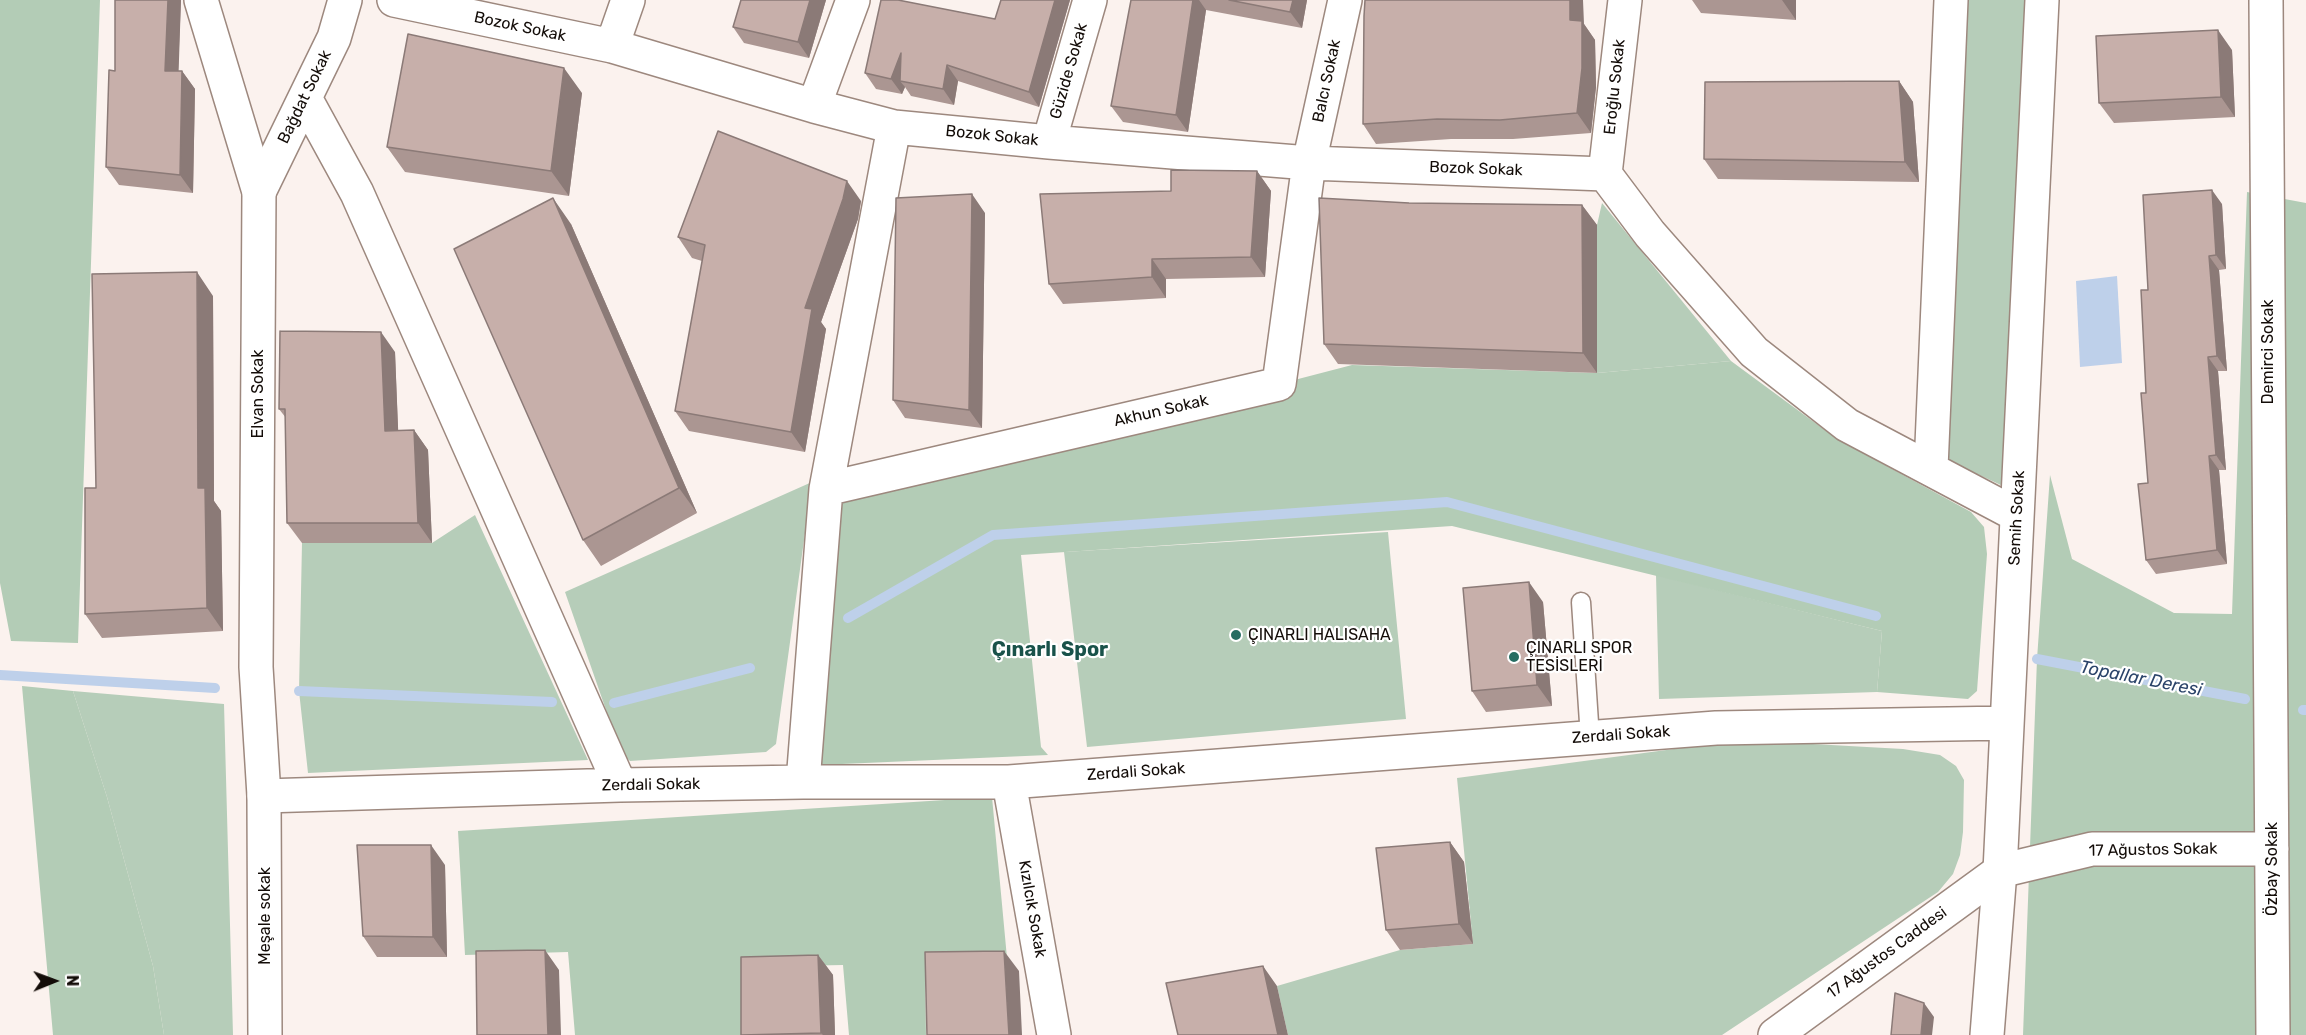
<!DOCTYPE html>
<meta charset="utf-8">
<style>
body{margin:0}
#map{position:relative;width:2306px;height:1035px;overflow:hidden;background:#fbf2ee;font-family:Rubik,sans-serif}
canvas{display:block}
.north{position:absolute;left:24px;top:951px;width:60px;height:60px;-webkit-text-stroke:4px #fff;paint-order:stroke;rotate:89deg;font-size:16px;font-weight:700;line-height:24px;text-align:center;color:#130c08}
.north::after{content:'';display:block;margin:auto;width:21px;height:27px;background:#130c08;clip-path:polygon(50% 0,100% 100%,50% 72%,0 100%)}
</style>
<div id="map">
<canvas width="2306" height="1035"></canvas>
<div class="north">N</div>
</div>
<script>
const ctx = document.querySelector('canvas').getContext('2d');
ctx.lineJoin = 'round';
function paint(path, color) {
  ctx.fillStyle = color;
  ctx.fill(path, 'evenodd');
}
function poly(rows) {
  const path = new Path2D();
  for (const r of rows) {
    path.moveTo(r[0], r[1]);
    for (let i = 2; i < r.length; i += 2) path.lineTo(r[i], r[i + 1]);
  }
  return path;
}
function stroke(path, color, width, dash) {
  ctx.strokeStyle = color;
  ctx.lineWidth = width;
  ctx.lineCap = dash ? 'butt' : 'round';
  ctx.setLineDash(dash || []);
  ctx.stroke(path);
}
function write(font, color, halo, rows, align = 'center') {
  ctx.font = font + ' Rubik,sans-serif';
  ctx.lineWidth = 4.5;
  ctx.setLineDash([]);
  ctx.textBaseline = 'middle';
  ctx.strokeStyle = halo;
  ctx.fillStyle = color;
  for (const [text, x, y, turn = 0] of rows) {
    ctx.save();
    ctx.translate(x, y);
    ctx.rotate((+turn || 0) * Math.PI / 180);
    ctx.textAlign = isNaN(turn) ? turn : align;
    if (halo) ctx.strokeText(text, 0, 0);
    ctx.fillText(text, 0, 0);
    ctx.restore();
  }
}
paint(poly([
 [1968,0,2025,0,2003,486,1945,459],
 [1602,203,1731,361,1597,373,1597,225],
 [812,482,776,744,766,752,630,761,621,753,565,592],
 [475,515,588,760,308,773,299,691,302,543,432,543],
 [1388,532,1406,719,1087,747,1064,552],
 [1656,575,1882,631,1877,692,1659,699],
 [73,691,224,704,233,1035,164,1035,153,966,107,797],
 [1741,740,1903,749,1940,755,1956,766,1964,780,1963,832,1960,855,1953,874,1938,892,1722,1035,1288,1035,1277,986,1400,950,1473,944,1457,778]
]), '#b6cdb9');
paint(poly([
 [0,0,100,0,78,643,11,641,0,583],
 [2247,192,2306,203,2306,1035,2023,1035,2037,659,2050,475,2072,559,2174,613,2232,614],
 [1731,361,1837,439,1971,512,1984,527,1987,554,1977,691,1968,699,1877,692,1882,631,1452,526,1021,555,1041,747,1048,755,819,765,840,485,1279,384,1352,365,1597,373],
 [22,686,73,691,107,797,153,966,164,1035,53,1035],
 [992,797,1007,958,925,967,926,1035,849,1035,843,965,743,967,743,1035,575,1035,568,952,465,955,458,831]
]), '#b3ccb6');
paint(poly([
 [2117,276,2122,363,2080,367,2076,281]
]), '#bed0ea');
stroke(poly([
 [848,618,993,535,1447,502,1876,616],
 [2037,659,2245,699],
 [0,675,215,688],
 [299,691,552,702],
 [614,703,750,668],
 [2303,710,2306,710]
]), '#bed0ea', 10);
const service = poly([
 [1581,602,1590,738]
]);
const minor = poly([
 [394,0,612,46,814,106,894,127,1049,142,1309,163,1605,174],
 [2266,0,2273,1035],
 [612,46,628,0],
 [305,98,357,193,620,785],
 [814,106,853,0],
 [894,127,826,489,1279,384,1309,163,1345,0],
 [1049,142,1090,0],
 [1605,174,1650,234,1754,352,1847,425,2017,515],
 [1605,174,1625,0],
 [259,192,334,38,345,0],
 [1931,468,1951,0],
 [803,782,826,489],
 [1009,782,1054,1035],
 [264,796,620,785,803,782,1009,782,1716,728,2007,723],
 [2000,871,2092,849,2272,849],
 [1987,1035,2000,871,2042,0]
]);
const tertiary = poly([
 [201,0,259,192,256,667,264,796,265,1035],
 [1775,1035,2000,871]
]);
stroke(service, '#9d887e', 21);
stroke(minor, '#9d887e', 36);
stroke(tertiary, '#9d887e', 36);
stroke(service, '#fff', 18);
stroke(minor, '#fff', 33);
stroke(tertiary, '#fff', 33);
paint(poly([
 [115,0,181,0,178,71,182,71,195,89,193,193,119,185,106,167,115,71],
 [741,0,826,0,809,58,744,43,733,27],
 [1001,0,1070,0,1039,107,958,81,954,105,911,96,905,87,902,94,876,89,865,73,995,19],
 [1131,0,1307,0,1302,28,1206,10,1188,132,1123,122,1111,106],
 [1692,0,1796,0,1796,20,1701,13],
 [1584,24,1595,40,1596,87,1591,133,1513,139,1451,139,1376,144,1363,124],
 [2232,50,2235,117,2114,123,2099,103],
 [1899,81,1913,102,1919,182,1718,179,1704,159],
 [582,93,569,196,405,172,387,147],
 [1257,171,1271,191,1265,277,1166,279,1166,298,1063,304,1049,284,1171,191],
 [861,201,858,219,821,322,826,329,805,452,689,431,675,411,702,261,692,258,678,237],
 [1409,203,1582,205,1597,225,1597,373,1338,364,1324,344],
 [2222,204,2226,269,2219,270,2227,371,2218,371,2226,470,2219,470,2227,564,2156,574,2146,560,2148,483,2146,393,2148,290],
 [985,213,982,428,905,418,893,400],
 [571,224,697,513,601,566,583,540],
 [213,296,214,501,221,511,223,631,102,638,85,614,96,488],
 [395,352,398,430,414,430,428,450,432,543,302,543,287,523,286,418,279,409],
 [1543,602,1552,706,1486,712,1472,691],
 [1450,842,1464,862,1473,944,1400,950,1386,930],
 [445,865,447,957,377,957,363,936],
 [818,955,833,975,835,1035,741,1035]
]), '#ab9692');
paint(poly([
 [168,0,181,0,178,89,165,71],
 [810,0,826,0,809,58,798,42],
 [1055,0,1070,0,1039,107,1029,92],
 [1193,0,1199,0,1206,10,1188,132,1176,115],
 [1293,0,1307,0,1302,28,1290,12],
 [1570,0,1583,0,1584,24,1595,40,1596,87,1591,133,1577,113,1570,20],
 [1782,0,1796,0,1796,20],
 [2218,30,2232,50,2235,117,2221,97],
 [901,53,900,81,905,87,902,94,891,79],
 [947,65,958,81,954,105,943,89],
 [564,68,582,93,569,196,551,171],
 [182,71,195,89,193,193,180,175],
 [1899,81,1913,102,1919,182,1905,162],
 [1257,171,1271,191,1265,277,1251,257],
 [847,181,861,201,858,219,821,322,826,329,805,452,791,432,805,308],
 [2212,190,2222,204,2226,269,2216,255],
 [972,194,985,213,982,428,969,410],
 [553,198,571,224,697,513,679,488],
 [1582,205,1597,225,1597,373,1583,353],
 [2209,256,2219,270,2227,371,2217,356],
 [1152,259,1166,279,1166,298,1152,277],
 [197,272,213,296,214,501,221,511,223,631,207,608,198,488],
 [381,332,395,352,399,451,385,431],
 [2208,357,2218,371,2226,470,2216,455],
 [414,430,428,450,432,543,418,523],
 [2209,456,2219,470,2227,564,2217,550],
 [1529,582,1543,602,1552,706,1537,685],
 [1450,842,1464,862,1473,944,1459,924],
 [431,845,445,865,447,957,433,937],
 [545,950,559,970,561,1035,548,1035],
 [1004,951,1019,971,1022,1035,1009,1035],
 [818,955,833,975,835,1035,823,1035,821,1033],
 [1263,966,1277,986,1288,1035,1278,1035],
 [1924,1003,1934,1017,1932,1035,1921,1035]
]), '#8b7a77');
const building = poly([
 [115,0,168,0,165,71,182,71,180,175,106,167,109,70,115,71,115,0],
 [741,0,810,0,798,42,733,27,741,0],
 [881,0,898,0,995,19,1001,0,1055,0,1029,92,947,65,943,89,900,81,901,53,891,79,865,73,881,0],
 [1131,0,1193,0,1176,115,1111,106,1131,0],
 [1229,0,1293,0,1290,12,1229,0],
 [1365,0,1570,0,1570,20,1582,21,1582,68,1577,113,1500,120,1437,119,1363,124,1364,16,1365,0],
 [2218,30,2221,97,2099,103,2096,36,2218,30],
 [408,34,564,68,551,171,387,147,408,34],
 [1899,81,1905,162,1704,159,1705,82,1899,81],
 [718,131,847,181,843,199,805,308,812,309,791,432,675,411,705,245,678,237,718,131],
 [1171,170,1257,171,1251,257,1152,259,1152,277,1049,284,1040,194,1171,191,1171,170],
 [2212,190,2216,255,2209,256,2217,356,2208,357,2216,455,2209,456,2217,550,2146,560,2138,484,2148,483,2141,393,2146,393,2141,290,2148,290,2143,195,2212,190],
 [972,194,969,410,893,400,896,198,972,194],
 [553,198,679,488,583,540,454,249,553,198],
 [1319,198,1409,203,1582,205,1583,353,1324,344,1319,198],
 [197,272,198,488,205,488,207,608,85,614,85,488,96,488,92,274,197,272],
 [280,331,381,332,385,431,414,430,418,523,287,523,285,409,279,409,280,331],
 [1529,582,1537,685,1472,691,1463,588,1529,582],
 [1450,842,1459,924,1386,930,1376,848,1450,842],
 [357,845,431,845,433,937,363,936,357,845],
 [545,950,548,1035,477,1035,476,951,545,950],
 [1004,951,1009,1035,927,1035,925,952,1004,951],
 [818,955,821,1033,741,1035,741,957,818,955],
 [1263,966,1278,1035,1178,1035,1166,983,1263,966],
 [1895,993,1924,1003,1921,1035,1891,1035,1895,993]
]);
paint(building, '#c7afaa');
stroke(building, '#8b7a77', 1.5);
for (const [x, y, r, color] of [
 [1236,635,6,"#266d62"],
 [1514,657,6,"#266d62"]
]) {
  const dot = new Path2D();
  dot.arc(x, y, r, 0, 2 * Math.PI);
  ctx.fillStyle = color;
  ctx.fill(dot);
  stroke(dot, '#fff', 2);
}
write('16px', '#130c08', '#fff', [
 ["Bozok Sokak",520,27,12],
 ["Güzide Sokak",1069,71,-74],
 ["Balcı Sokak",1327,81,-78],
 ["Eroğlu Sokak",1615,87,-84],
 ["Bağdat Sokak",305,97,-64],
 ["Bozok Sokak",992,136,6],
 ["Bozok Sokak",1476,169,2],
 ["Demirci Sokak",2268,352,-90],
 ["Elvan Sokak",258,394,-90],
 ["Akhun Sokak",1161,411,-13],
 ["Semih Sokak",2017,518,-87],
 ["Zerdali Sokak",1621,735,-4],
 ["Zerdali Sokak",1136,772,-4],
 ["Zerdali Sokak",651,785,-1],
 ["17 Ağustos Sokak",2153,850,-1],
 ["Özbay Sokak",2272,869,-90],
 ["Kızılcık Sokak",1032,909,80],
 ["Meşale sokak",265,916,-90],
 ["17 Ağustos Caddesi",1887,953,-36]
]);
write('16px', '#130c08', '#fff', [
 ["ÇINARLI HALISAHA",1248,635],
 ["ÇINARLI SPOR",1526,648],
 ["TESİSLERİ",1526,666]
], 'left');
write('italic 18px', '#2b446a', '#fff', [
 ["Topallar Deresi",2141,679,11]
]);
write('bold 20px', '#19524a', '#fff', [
 ["Çınarlı Spor",1050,650]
]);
</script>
